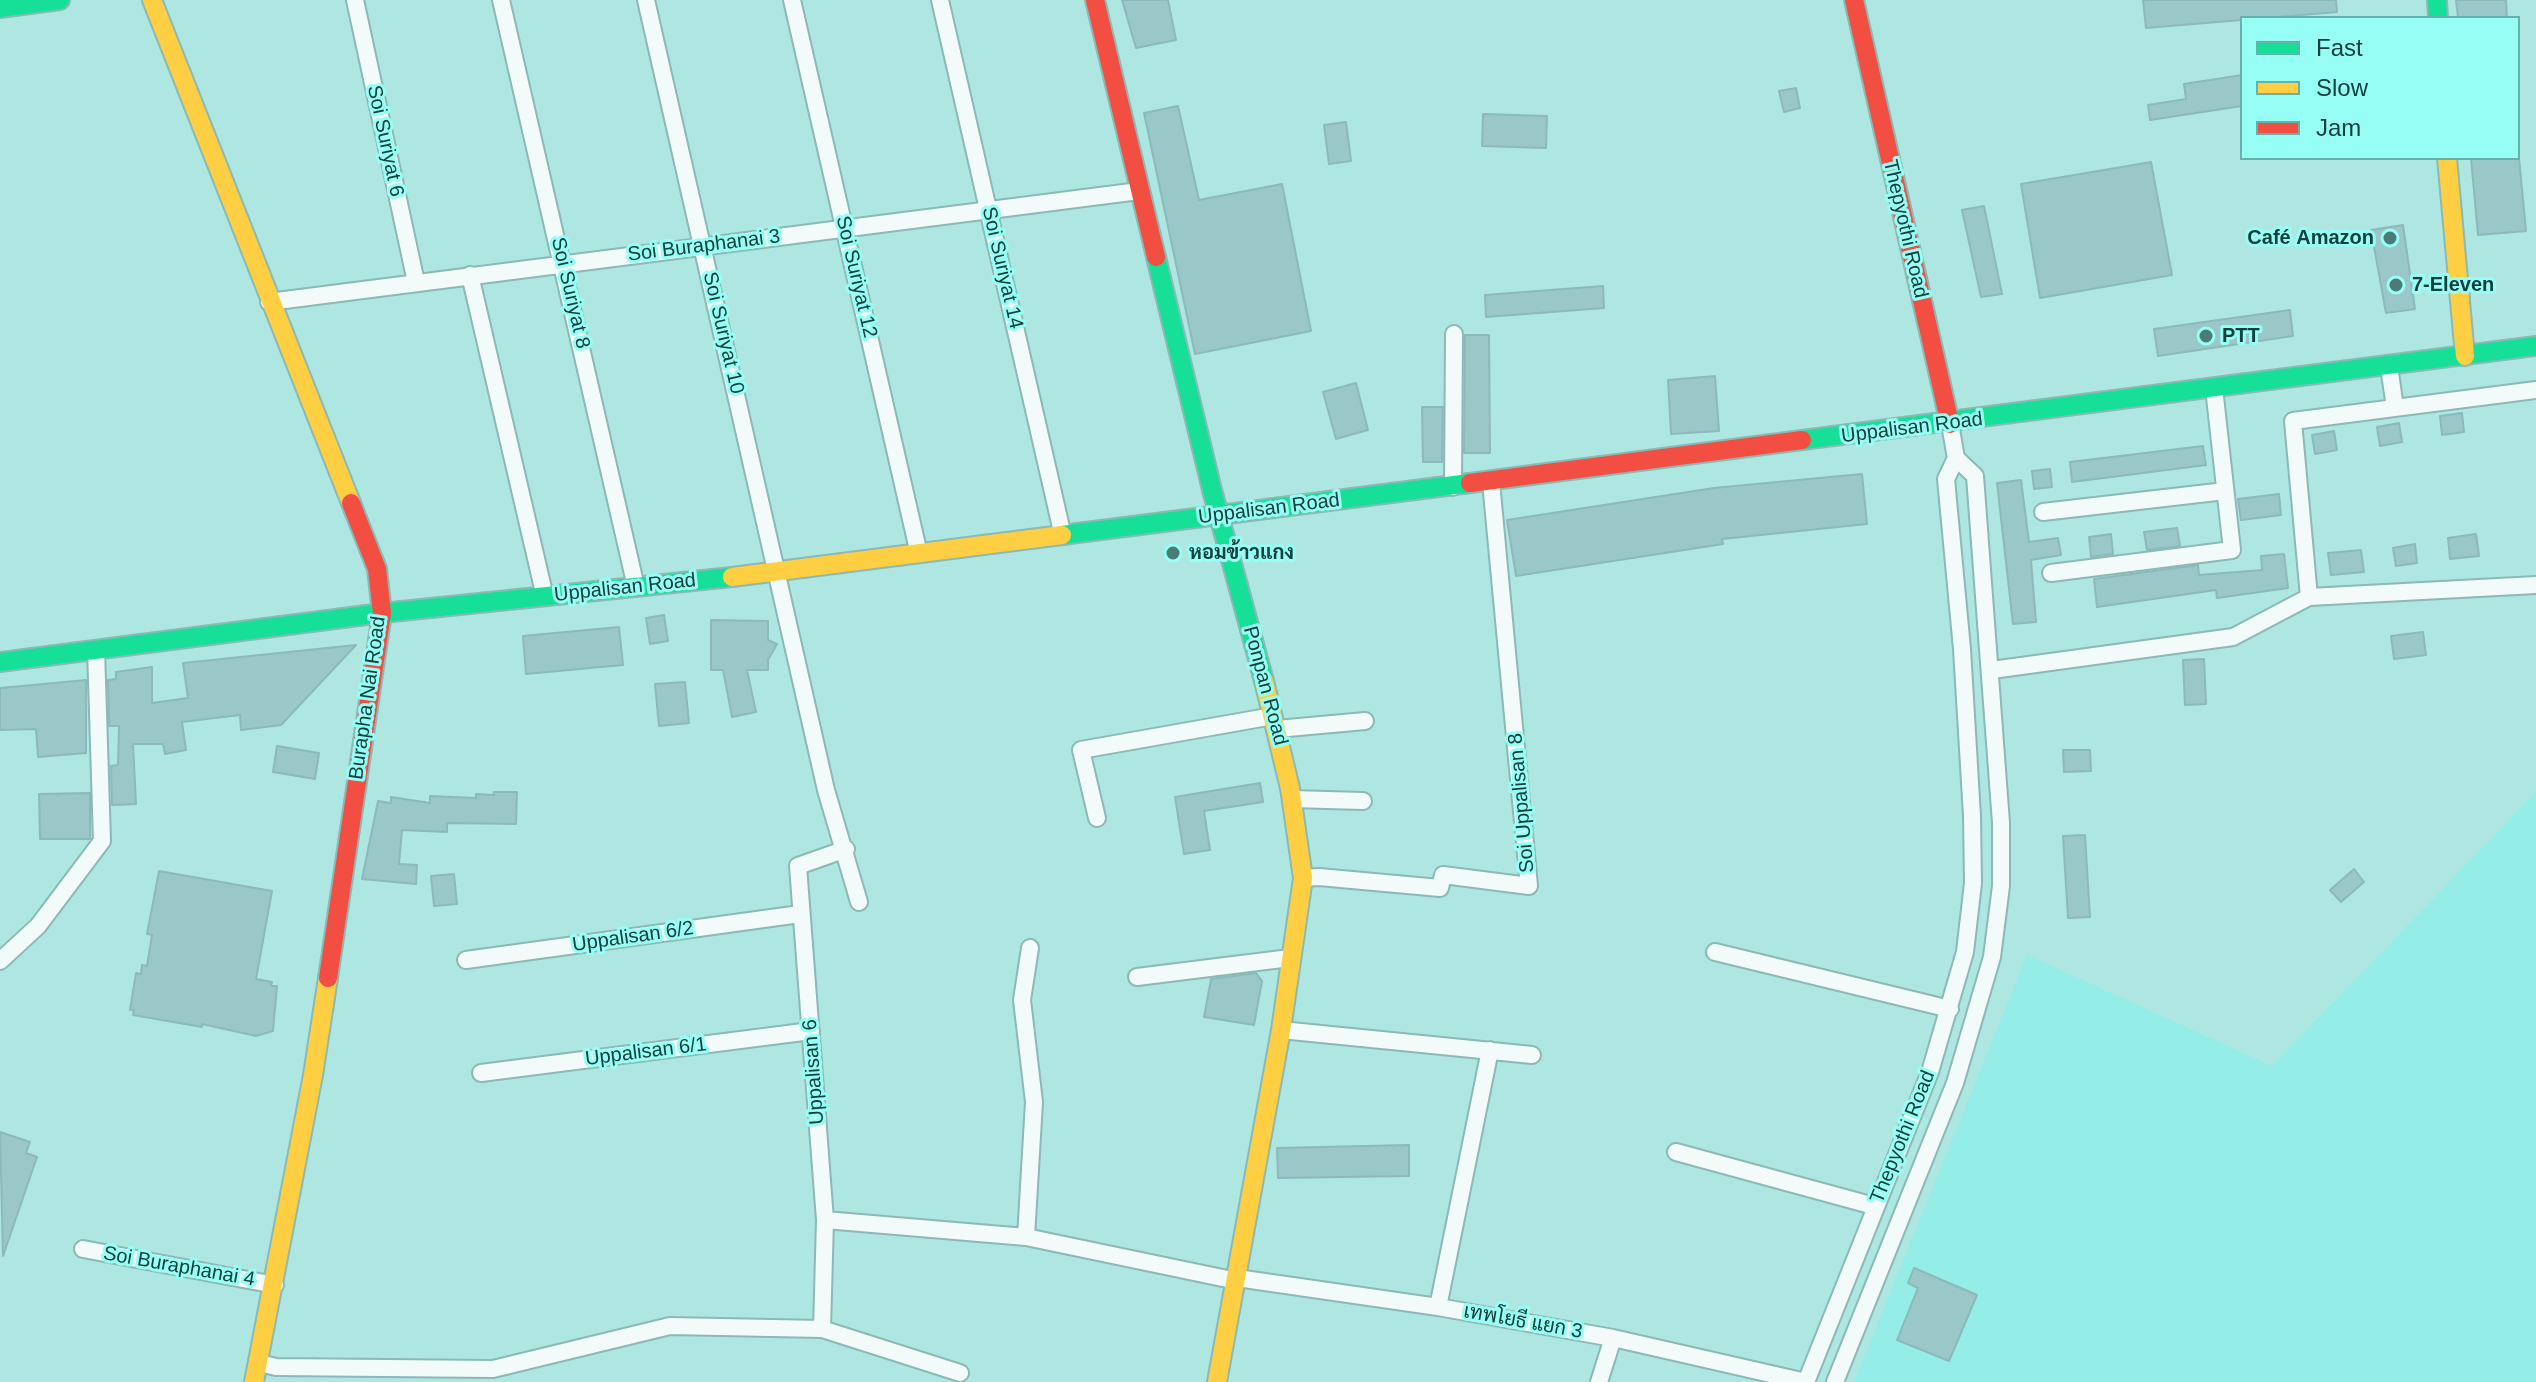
<!DOCTYPE html>
<meta charset="utf-8">
<style>
body{margin:0}
#map{position:relative;width:2536px;height:1382px;overflow:hidden;background:#aee7e1;font-family:Arial,sans-serif}
canvas{display:block}
.legend{position:absolute;left:2240px;top:16px;width:280px;height:144px;box-sizing:border-box;background:#97fef5;border:2px solid #63b2ac;margin:0;padding:10px 14px;list-style:none;font-size:24px;color:#14413e}
.legend li{display:flex;align-items:center;gap:16px;height:40px}
.legend b{width:40px;border:2px solid #63b2ac}
</style>
<div id="map">
<canvas width="2536" height="1382"></canvas>
<ul class="legend">
<li><b style="height:10px;background:#16e098"></b>Fast</li>
<li><b style="height:10px;background:#ffcf43"></b>Slow</li>
<li><b style="height:10px;background:#f24e42"></b>Jam</li>
</ul>
</div>
<script>
const ctx = document.querySelector('canvas').getContext('2d');
ctx.lineJoin = 'round';
function paint(path, color) {
  ctx.fillStyle = color;
  ctx.fill(path, 'evenodd');
}
function poly(rows) {
  const path = new Path2D();
  for (const r of rows) {
    path.moveTo(r[0], r[1]);
    for (let i = 2; i < r.length; i += 2) path.lineTo(r[i], r[i + 1]);
  }
  return path;
}
function stroke(path, color, width, dash) {
  ctx.strokeStyle = color;
  ctx.lineWidth = width;
  ctx.lineCap = dash ? 'butt' : 'round';
  ctx.setLineDash(dash || []);
  ctx.stroke(path);
}
function write(font, color, halo, rows, align = 'center') {
  ctx.font = font + ' Arial,Sarabun,sans-serif';
  ctx.lineWidth = 6;
  ctx.setLineDash([]);
  ctx.textBaseline = 'middle';
  ctx.strokeStyle = halo;
  ctx.fillStyle = color;
  for (const [text, x, y, turn = 0] of rows) {
    ctx.save();
    ctx.translate(x, y);
    ctx.rotate((+turn || 0) * Math.PI / 180);
    ctx.textAlign = isNaN(turn) ? turn : align;
    if (halo) ctx.strokeText(text, 0, 0);
    ctx.fillText(text, 0, 0);
    ctx.restore();
  }
}
paint(poly([
 [2536,792,2536,1382,1854,1382,2027,955,2272,1066]
]), '#94ede6');
const building = poly([
 [1122,0,1168,0,1176,40,1136,48,1122,0],
 [2143,0,2336,0,2337,12,2146,28,2143,0],
 [2456,0,2506,0,2507,18,2458,18,2456,0],
 [2242,75,2242,106,2150,120,2148,105,2186,99,2184,84,2242,75],
 [1796,88,1800,108,1784,112,1779,91,1796,88],
 [1178,106,1199,200,1282,184,1311,331,1195,354,1144,113,1178,106],
 [1483,114,1547,116,1546,148,1482,146,1483,114],
 [1346,122,1351,161,1329,164,1324,125,1346,122],
 [2471,158,2519,158,2526,231,2478,235,2471,158],
 [2151,162,2172,275,2040,298,2021,184,2151,162],
 [1984,206,2002,294,1981,297,1962,210,1984,206],
 [2403,225,2415,309,2386,313,2371,230,2403,225],
 [1603,286,1604,308,1486,317,1485,295,1603,286],
 [2290,310,2293,336,2158,356,2154,329,2290,310],
 [1465,335,1489,335,1490,453,1464,453,1465,335],
 [1715,376,1719,431,1671,434,1668,380,1715,376],
 [1356,383,1368,430,1336,439,1323,392,1356,383],
 [1422,407,1443,407,1442,462,1423,462,1422,407],
 [2462,413,2464,432,2442,435,2440,416,2462,413],
 [2399,423,2402,442,2380,446,2377,427,2399,423],
 [2334,431,2337,450,2315,454,2312,435,2334,431],
 [2203,446,2206,465,2072,482,2070,462,2203,446],
 [2050,469,2052,487,2034,489,2032,471,2050,469],
 [1862,474,1867,524,1722,539,1723,544,1516,576,1507,520,1714,488,1862,474],
 [2021,480,2029,542,2058,538,2061,555,2031,560,2036,622,2013,624,1997,483,2021,480],
 [2279,494,2281,515,2241,520,2238,499,2279,494],
 [2177,528,2180,546,2147,550,2144,532,2177,528],
 [2111,534,2113,554,2091,557,2089,537,2111,534],
 [2476,534,2479,556,2450,559,2448,538,2476,534],
 [2415,544,2417,563,2396,566,2393,548,2415,544],
 [2361,550,2364,572,2331,575,2328,553,2361,550],
 [2284,554,2288,588,2217,598,2216,590,2097,607,2094,579,2198,565,2199,575,2262,570,2261,556,2284,554],
 [664,615,668,641,650,644,646,618,664,615],
 [711,620,768,621,768,640,777,644,768,660,768,670,747,670,756,712,732,717,723,670,711,670,711,620],
 [619,627,623,665,526,674,523,636,619,627],
 [2423,632,2426,655,2394,659,2391,636,2423,632],
 [356,645,281,725,241,730,240,715,182,722,186,750,165,754,163,744,133,744,136,804,112,805,111,766,118,765,119,726,109,726,108,680,116,679,116,672,152,667,152,703,188,698,183,663,356,645],
 [2204,659,2206,704,2185,705,2183,660,2204,659],
 [86,680,86,753,38,757,36,729,0,730,0,688,86,680],
 [685,682,689,723,659,726,655,684,685,682],
 [277,746,319,753,315,779,273,772,277,746],
 [2063,750,2090,750,2091,771,2064,772,2063,750],
 [1260,783,1263,802,1204,811,1210,850,1184,854,1175,797,1260,783],
 [494,792,517,792,516,824,447,823,447,832,402,830,399,864,417,865,416,884,362,879,378,801,391,803,391,797,430,803,430,796,476,798,476,794,494,795,494,792],
 [90,793,90,839,40,839,39,794,90,793],
 [2085,835,2090,917,2068,918,2063,836,2085,835],
 [2354,869,2364,882,2341,902,2330,890,2354,869],
 [159,871,272,891,256,979,272,982,271,986,277,986,273,1031,256,1036,202,1024,202,1027,133,1015,134,1010,130,1010,136,973,141,974,142,965,147,966,152,935,147,934,159,871],
 [454,874,457,904,434,906,431,876,454,874],
 [1256,973,1262,981,1254,1025,1204,1017,1211,979,1256,973],
 [0,1132,30,1142,26,1153,37,1157,3,1256,0,1132],
 [1409,1145,1409,1176,1278,1178,1277,1148,1409,1145],
 [1914,1268,1977,1295,1949,1361,1897,1340,1918,1288,1908,1283,1914,1268]
]);
paint(building, '#9ac7c8');
stroke(building, '#8cb9b9', 2);
const street = poly([
 [355,0,416,282],
 [501,0,636,587],
 [646,0,826,790,859,902],
 [792,0,919,554],
 [940,0,1063,536],
 [470,275,545,597],
 [269,302,1139,191],
 [2389,366,2395,408],
 [1453,487,1454,334],
 [2043,512,2225,491],
 [2051,573,2232,550,2214,388],
 [2309,597,2293,421,2536,390],
 [1992,670,2233,637,2309,597,2536,585],
 [1277,729,1365,721],
 [1291,799,1363,801],
 [1097,818,1081,750,1273,716],
 [1303,878,1319,877,1440,888,1443,875,1529,886,1491,482],
 [1715,952,1950,1009],
 [466,960,800,914],
 [0,961,38,926,102,841,96,649],
 [1137,977,1290,958],
 [1281,1030,1532,1055],
 [481,1073,811,1031],
 [1676,1152,1874,1206],
 [825,1220,1026,1237,1237,1281],
 [1026,1237,1034,1102,1022,1000,1030,948],
 [83,1249,275,1285],
 [1237,1278,1438,1307,1613,1338,1806,1382],
 [1438,1307,1490,1050],
 [822,1329,825,1220,798,866,846,849],
 [259,1363,276,1367,493,1369,670,1326,822,1329,960,1373],
 [1599,1382,1613,1338],
 [1806,1382,1930,1072,1965,952,1973,883,1972,816,1962,649,1946,479,1956,458,1950,424],
 [1835,1382,1955,1083,1992,957,2001,886,2001,823,1975,476,1956,458]
]);
const fast = poly([
 [2437,0,2438,18],
 [0,8,60,0],
 [1156,257,1212,490,1264,681],
 [1802,440,2536,346],
 [1062,535,1470,483],
 [0,662,382,613,732,577]
]);
const slow = poly([
 [152,0,351,503],
 [2447,158,2465,356],
 [732,577,1062,535],
 [254,1382,313,1075,328,978],
 [1217,1382,1281,1030,1303,878,1290,788,1264,681]
]);
const jam = poly([
 [1095,0,1156,257],
 [1854,0,1950,424],
 [1470,483,1802,440],
 [328,978,382,613,377,569,351,503]
]);
stroke(street, '#8bb9b5', 20);
stroke(fast, '#8bb9b5', 22);
stroke(slow, '#8bb9b5', 22);
stroke(jam, '#8bb9b5', 22);
stroke(street, '#f3fbfa', 16);
stroke(fast, '#16e098', 18);
stroke(slow, '#ffcf43', 18);
stroke(jam, '#f24e42', 18);
for (const [x, y, r, color] of [
 [2390,238,8,"#4a7b77"],
 [2396,285,8,"#4a7b77"],
 [2206,336,8,"#4a7b77"],
 [1173,553,8,"#4a7b77"]
]) {
  const dot = new Path2D();
  dot.arc(x, y, r, 0, 2 * Math.PI);
  ctx.fillStyle = color;
  ctx.fill(dot);
  stroke(dot, '#97fef5', 3);
}
write('20px', '#14413e', '#97fef5', [
 ["Soi Suriyat 6",385,141,78],
 ["Thepyothi Road",1905,229,77],
 ["Soi Buraphanai 3",704,246,-7],
 ["Soi Suriyat 14",1002,268,77],
 ["Soi Suriyat 12",856,277,77],
 ["Soi Suriyat 8",570,293,77],
 ["Soi Suriyat 10",723,333,77],
 ["Uppalisan Road",1912,428,-7],
 ["Uppalisan Road",1269,509,-7],
 ["Uppalisan Road",625,588,-6],
 ["Ponpan Road",1265,686,75],
 ["Burapha Nai Road",368,698,-82],
 ["Soi Uppalisan 8",1522,803,-95],
 ["Uppalisan 6/2",633,937,-8],
 ["Uppalisan 6/1",646,1052,-7],
 ["Uppalisan 6",814,1072,-94],
 ["Thepyothi Road",1903,1137,-68],
 ["Soi Buraphanai 4",179,1267,10],
 ["เทพโยธี แยก 3",1523,1322,10]
]);
write('bold 20px', '#14413e', '#97fef5', [
 ["Café Amazon",2374,238,"right"],
 ["7-Eleven",2412,285],
 ["PTT",2222,336],
 ["หอมข้าวแกง",1189,553]
], 'left');
</script>
